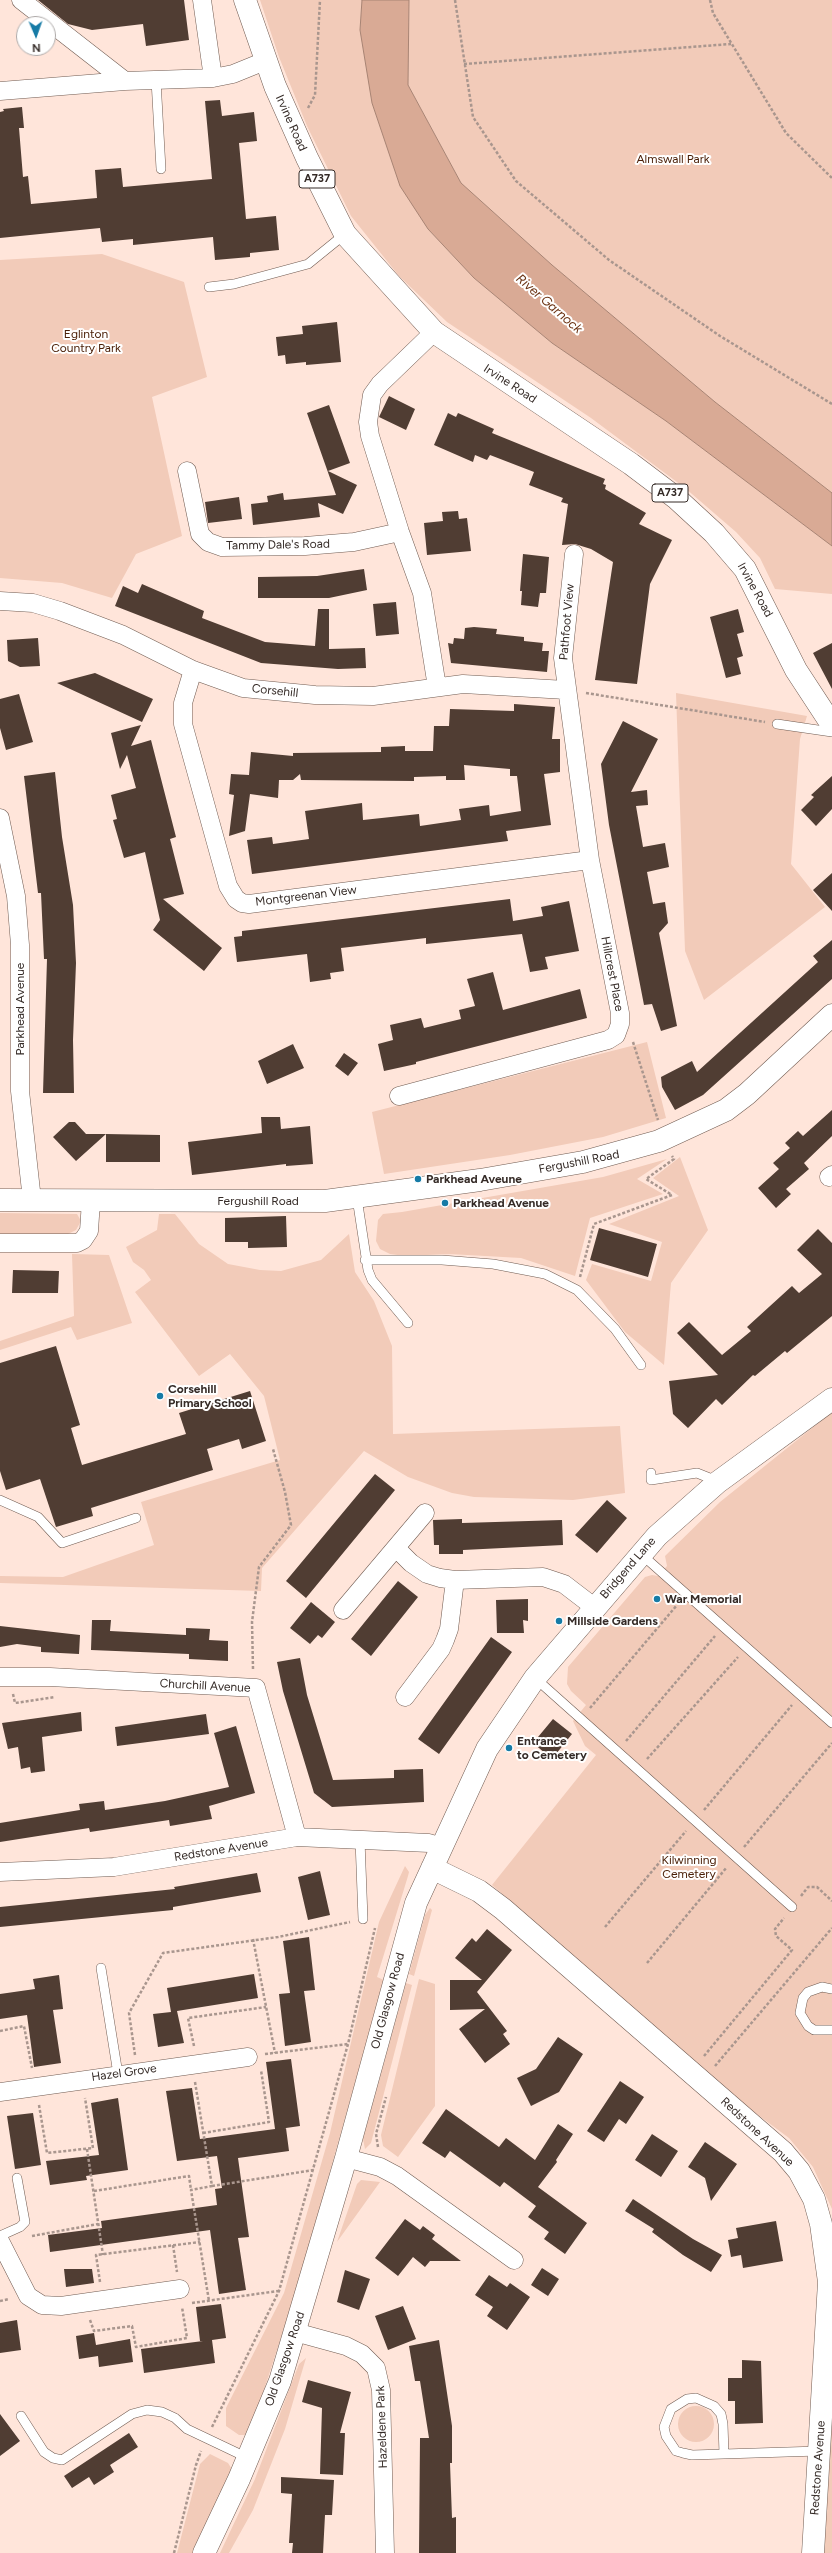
<!DOCTYPE html>
<style>
body{margin:0}
#map{position:relative;width:832px;height:2553px;overflow:hidden;background:#ffe5da;font-family:Figtree,sans-serif}
canvas{display:block}
.north{position:absolute;left:16px;top:16px;width:40px;height:40px;box-sizing:border-box;background:#fff;border:1px solid #aeaaa9;border-radius:50%;rotate:178deg;font-size:11px;font-weight:700;line-height:16px;text-align:center;color:#352b27}
.north::after{content:'';display:block;margin:auto;width:14px;height:18px;background:#167ba6;clip-path:polygon(50% 0,100% 100%,50% 72%,0 100%)}
</style>
<div id="map">
<canvas width="832" height="2553"></canvas>
<div class="north">N</div>
</div>
<script>
const ctx = document.querySelector('canvas').getContext('2d');
ctx.lineJoin = 'round';
function paint(path, color) {
  ctx.fillStyle = color;
  ctx.fill(path, 'evenodd');
}
function poly(rows) {
  const path = new Path2D();
  for (const r of rows) {
    if (r.length === 3) {
      path.moveTo(r[0] + r[2], r[1]);
      path.arc(r[0], r[1], r[2], 0, 2 * Math.PI);
      continue;
    }
    path.moveTo(r[0], r[1]);
    for (let i = 2; i < r.length; i += 2) path.lineTo(r[i], r[i + 1]);
  }
  return path;
}
function stroke(path, color, width, dash) {
  ctx.strokeStyle = color;
  ctx.lineWidth = width;
  ctx.lineCap = dash ? 'butt' : 'round';
  ctx.setLineDash(dash || []);
  ctx.stroke(path);
}
function write(font, color, halo, rows, align = 'center') {
  ctx.font = font + ' Figtree,sans-serif';
  ctx.lineWidth = 4;
  ctx.setLineDash([]);
  ctx.textBaseline = 'middle';
  ctx.strokeStyle = halo;
  ctx.fillStyle = color;
  for (const [text, x, y, turn = 0] of rows) {
    ctx.save();
    ctx.translate(x, y);
    ctx.rotate((+turn || 0) * Math.PI / 180);
    ctx.textAlign = isNaN(turn) ? turn : align;
    if (halo) ctx.strokeText(text, 0, 0);
    ctx.fillText(text, 0, 0);
    ctx.restore();
  }
}
paint(poly([
 [260,0,362,0,360,30,428,229,474,278,552,343,666,421,832,546,832,594,775,589,760,558,736,532,685,488,591,418,447,322,399,276,351,216,307,126,279,57],
 [409,0,832,0,832,493,715,402,552,265,461,183,408,85],
 [102,254,184,282,207,377,152,397,182,536,136,554,112,598,62,583,0,578,0,260],
 [676,693,807,716,800,739,791,864,825,907,704,1000,685,951],
 [647,1042,666,1118,603,1137,510,1155,384,1174,372,1112],
 [680,1157,708,1230,671,1283,664,1365,625,1332,586,1280,592,1264,651,1281,662,1242,609,1224,679,1196,653,1178],
 [667,1159,637,1179,663,1194,590,1218,575,1276,521,1258,449,1254,405,1256,390,1254,380,1249,376,1241,378,1220,383,1214,402,1212,603,1177],
 [0,1213,77,1214,81,1221,76,1230,66,1235,0,1234],
 [159,1214,175,1214,199,1244,228,1264,260,1270,281,1271,321,1260,349,1234,355,1272,374,1301,392,1346,393,1434,620,1426,625,1493,573,1500,474,1497,452,1493,408,1477,364,1451,262,1568,261,1591,0,1583,0,1576,63,1577,154,1545,141,1502,280,1460,264,1396,230,1354,199,1376,135,1292,151,1280,144,1270,133,1262,126,1247,157,1230],
 [72,1254,109,1255,132,1323,77,1340,71,1327,0,1350,0,1341,74,1316],
 [832,1412,832,2209,813,2167,789,2138,754,2112,705,2071,492,1885,596,1755,585,1746,573,1721,586,1705,571,1691,567,1684,568,1667,645,1577,652,1575,658,1576,667,1566,665,1556,720,1502],
 [405,1866,409,1872,408,1876,377,1977,384,1980,297,2288,251,2430,245,2435,239,2435,226,2426,226,2408,284,2293,330,2133,379,1922],
 [430,1908,432,1910,414,1976,409,1974,425,1915],
 [419,1979,435,1984,435,2106,398,2157,383,2146,381,2135],
 [406,1983,412,1985,371,2143,365,2149,363,2139],
 [361,2180,380,2182,337,2242,357,2184],
 [306,2358,285,2429,253,2510,229,2553,220,2553,255,2479,299,2364],
 [696,2424,18],
 [832,2416,832,2553,823,2553],
 [210,2454,228,2463,233,2471,193,2553,177,2553,200,2464]
]), '#f2cbb9');
const water = poly([
 [362,0,409,0,408,85,461,183,552,265,715,402,832,493,832,546,666,421,552,343,474,278,428,229,400,186,372,103,360,30,362,0]
]);
paint(water, '#d9aa95');
stroke(water, '#a88474', 1);
paint(poly([
 [38,0,184,0,189,40,146,46,143,24,92,30,68,24],
 [220,100,222,116,254,112,257,141,239,143,246,219,276,216,279,250,250,253,250,257,215,260,213,237,133,245,133,239,102,242,100,228,0,238,0,112,4,111,3,109,22,107,24,128,19,128,23,177,28,176,31,204,97,198,95,170,121,168,123,187,212,179,205,101],
 [337,322,341,362,306,365,306,362,286,364,285,355,278,356,276,337,303,334,302,326],
 [389,396,415,409,406,430,379,417],
 [329,405,350,463,328,471,357,485,343,514,318,503,320,517,253,525,251,504,268,502,267,496,283,493,284,500,336,495,307,413],
 [448,413,456,417,458,413,494,429,492,433,605,479,603,484,606,485,605,489,646,513,639,524,672,540,650,584,637,684,595,680,613,562,591,549,575,544,562,545,568,504,561,502,563,498,529,485,534,472,490,455,487,460,475,455,473,462,434,445],
 [239,497,242,519,208,523,205,502],
 [458,511,459,519,467,518,471,551,427,555,424,523,443,521,442,512],
 [523,554,549,557,546,593,540,593,538,607,521,605,522,591,520,591],
 [364,569,367,590,329,598,258,598,258,577,317,576],
 [142,584,204,611,202,618,265,642,315,646,318,609,329,609,329,649,365,648,366,668,338,669,261,663,115,606,123,586,138,593],
 [396,602,399,634,376,636,373,604],
 [738,609,744,632,737,634,743,656,737,658,741,674,726,678,710,617],
 [474,627,497,629,496,634,524,637,524,641,543,643,542,651,549,651,547,672,451,663,448,643,453,644,454,638,464,639,465,628],
 [38,638,40,666,20,667,8,661,7,640],
 [832,643,832,689,813,653],
 [95,673,153,699,142,722,57,683],
 [19,694,33,742,6,750,0,728,0,699],
 [514,704,555,707,552,739,560,739,560,772,544,774,551,825,506,831,508,841,252,874,247,840,272,837,273,844,309,839,305,811,362,803,363,820,419,814,420,826,461,820,459,809,489,805,490,816,521,811,517,776,510,776,510,769,464,765,465,780,446,780,446,776,414,777,414,781,301,780,300,774,293,780,279,780,278,798,250,794,245,831,229,836,234,795,229,794,231,774,249,775,251,752,293,756,293,753,381,752,381,747,405,746,405,751,433,751,434,726,449,726,450,709,514,711],
 [623,721,658,739,631,792,647,790,648,805,636,806,643,847,665,843,669,867,647,872,653,904,665,902,668,923,659,933,677,1026,661,1031,652,1004,644,1005,609,825,601,764],
 [141,725,131,746,151,740,176,837,170,839,184,894,163,899,222,948,204,971,153,930,160,920,145,852,124,858,113,820,117,819,111,795,136,788,127,755,120,769,111,733],
 [55,772,62,837,73,905,76,963,73,1040,74,1093,43,1093,47,959,44,959,41,893,38,893,24,776],
 [832,776,832,809,816,826,801,810,814,797,811,795],
 [832,873,832,911,813,890],
 [510,899,513,921,543,916,541,907,569,901,579,951,545,957,548,969,530,972,522,934,426,944,426,938,341,948,344,971,330,973,331,979,310,982,307,954,237,962,234,937,242,936,242,931],
 [832,940,832,979,703,1095,675,1110,662,1087,661,1077,692,1061,697,1072,818,962,813,956],
 [493,972,503,1010,580,989,587,1018,416,1062,416,1064,384,1071,378,1044,393,1040,390,1025,421,1018,424,1028,461,1019,459,1010,475,1006,467,979],
 [293,1044,304,1068,267,1084,258,1061],
 [344,1053,358,1063,348,1076,335,1066],
 [832,1110,832,1136,804,1163,809,1169,786,1189,791,1194,776,1208,758,1188,779,1169,773,1163,790,1148,785,1143,798,1131,803,1136],
 [261,1117,280,1117,281,1129,310,1126,313,1164,286,1166,286,1164,192,1175,188,1142,262,1133],
 [69,1122,75,1122,86,1134,106,1134,76,1161,53,1137],
 [106,1134,160,1135,160,1162,106,1162],
 [286,1216,287,1247,248,1248,248,1242,225,1242,225,1218],
 [599,1228,657,1244,648,1277,590,1260],
 [818,1229,832,1243,832,1316,787,1353,785,1351,755,1376,753,1375,722,1405,716,1399,688,1428,673,1414,669,1381,718,1375,677,1333,689,1322,722,1355,751,1331,747,1327,792,1286,799,1293,822,1274,797,1250],
 [13,1270,59,1271,58,1293,12,1293],
 [56,1346,80,1425,71,1428,82,1465,186,1434,179,1413,250,1391,266,1441,242,1449,239,1439,207,1449,213,1470,91,1508,93,1516,56,1527,40,1479,6,1490,0,1471,0,1363],
 [375,1474,395,1490,306,1598,286,1581],
 [607,1500,627,1518,597,1553,575,1535],
 [462,1519,462,1523,562,1520,563,1545,463,1550,463,1554,439,1554,439,1545,434,1545,433,1520],
 [398,1581,418,1597,371,1656,351,1639],
 [528,1599,528,1621,523,1620,524,1633,497,1633,496,1600],
 [311,1602,335,1622,322,1638,318,1635,310,1644,290,1628],
 [92,1620,111,1620,110,1631,186,1635,186,1628,210,1629,209,1640,228,1641,228,1661,189,1659,189,1654,91,1650],
 [0,1626,80,1635,79,1654,41,1652,41,1647,17,1644,0,1647],
 [491,1637,512,1652,439,1754,418,1739],
 [300,1658,307,1695,333,1780,394,1778,394,1770,423,1769,424,1802,332,1807,314,1793,283,1691,277,1662],
 [81,1712,82,1731,42,1737,45,1771,31,1773,30,1767,21,1769,18,1747,8,1749,2,1723],
 [206,1714,209,1734,117,1746,115,1727],
 [553,1719,572,1734,552,1759,533,1743],
 [236,1726,255,1793,209,1806,212,1819,170,1826,169,1820,90,1832,89,1828,0,1842,0,1823,80,1810,79,1804,104,1801,105,1810,165,1801,229,1787,214,1733],
 [320,1871,330,1915,308,1920,298,1877],
 [257,1873,261,1892,173,1907,173,1910,0,1927,0,1907,175,1889,174,1887],
 [487,1929,512,1950,477,1992,507,2031,503,2034,510,2044,485,2063,459,2029,485,2009,450,2010,450,1980,482,1980,455,1958,472,1938,476,1942],
 [309,1937,315,1990,304,1991,311,2042,285,2046,279,1994,290,1993,283,1941],
 [254,1974,258,1998,177,2011,184,2043,158,2047,153,2014,171,2012,167,1988],
 [59,1975,63,2009,53,2010,61,2063,34,2067,27,2015,0,2019,0,1994,35,1989,33,1979],
 [558,2037,583,2054,559,2092,531,2106,517,2078,536,2069],
 [291,2059,300,2126,279,2129,286,2128,289,2151,238,2158,249,2237,238,2238,246,2290,219,2294,210,2230,50,2252,48,2235,102,2228,101,2221,217,2205,215,2189,222,2188,217,2156,177,2161,166,2091,192,2088,200,2139,275,2129,266,2062],
 [620,2081,644,2097,626,2124,619,2119,604,2142,587,2131],
 [118,2098,128,2170,86,2176,87,2180,50,2185,46,2161,99,2155,91,2103],
 [446,2109,499,2147,506,2138,535,2160,558,2124,573,2134,556,2160,557,2162,538,2187,587,2223,565,2254,544,2239,549,2232,528,2217,536,2206,504,2182,500,2187,450,2151,445,2158,422,2143],
 [33,2113,41,2165,15,2169,7,2116],
 [652,2134,678,2151,661,2177,635,2160],
 [705,2142,737,2164,711,2201,705,2178,688,2167],
 [633,2199,693,2239,722,2255,711,2272,683,2255,652,2232,654,2229,625,2211],
 [405,2219,420,2230,423,2226,435,2235,432,2239,461,2261,430,2261,425,2267,413,2257,398,2276,375,2258],
 [776,2221,783,2261,743,2268,741,2255,731,2257,728,2240,738,2238,736,2228],
 [542,2268,559,2279,548,2296,531,2285],
 [64,2269,92,2269,94,2283,66,2287],
 [345,2270,370,2279,359,2310,337,2302],
 [489,2275,507,2287,510,2283,530,2297,507,2330,487,2316,493,2307,475,2295],
 [221,2304,226,2338,212,2340,215,2363,144,2373,141,2349,203,2341,200,2341,196,2307],
 [403,2306,416,2339,388,2350,375,2316],
 [17,2320,21,2350,0,2353,0,2323],
 [94,2333,96,2345,130,2339,133,2362,99,2367,98,2356,79,2359,76,2336],
 [439,2340,452,2426,452,2463,450,2463,452,2518,456,2517,456,2553,419,2553,420,2438,429,2438,420,2381,415,2381,409,2346],
 [742,2360,761,2361,763,2423,735,2424,735,2401,728,2401,728,2378,742,2378],
 [308,2380,351,2392,340,2433,345,2433,343,2475,320,2474,322,2408,302,2402],
 [0,2414,20,2441,0,2456],
 [129,2433,138,2447,110,2465,114,2472,94,2485,89,2477,72,2488,64,2476],
 [281,2477,334,2480,332,2515,325,2515,323,2553,292,2553,293,2543,289,2543,292,2494,281,2493]
]), '#503d33');
const lane = poly([
 [156,80,161,169],
 [209,287,234,284,308,264,345,234],
 [777,724,832,732],
 [357,1198,368,1270,372,1280,408,1323],
 [365,1260,442,1260,493,1264,545,1274,577,1290,615,1329,641,1365],
 [651,1473,651,1480,697,1473,717,1481],
 [0,1500,38,1517,62,1543,136,1518],
 [641,1554,832,1723],
 [535,1678,792,1907],
 [360,1840,363,1919],
 [101,1968,118,2074],
 [832,1989,822,1987,808,1992,803,1998,800,2013,808,2026,814,2030,832,2030],
 [0,2236,20,2227,25,2222,17,2178],
 [21,2416,44,2452,53,2458,62,2460,132,2414,147,2410,162,2412,175,2418,187,2429,248,2458],
 [724,2454,723,2424,721,2414,714,2406,696,2398,687,2399,671,2409,664,2427,666,2436,676,2451,683,2453,692,2455,819,2451]
]);
const street = poly([
 [21,0,125,81],
 [202,0,213,78,233,74,265,61],
 [0,91,125,81,213,78],
 [434,332,380,384,372,395,368,422,370,436,400,532,422,593,437,687],
 [187,471,200,534,208,542,222,547,305,546,354,542,400,532],
 [0,601,33,603,60,611,123,635,193,670,243,688,315,695,373,696,463,684,566,690],
 [193,670,183,703,183,724,228,886,236,899,242,903,249,904,590,860],
 [0,818,16,896,20,945,20,1091,32,1200],
 [399,1096,608,1040,616,1035,620,1024,620,1013,590,860,563,658,574,554],
 [829,1177,832,1175],
 [0,1243,77,1243,83,1240,89,1231,91,1201],
 [397,1549,411,1563,427,1574,440,1578,455,1580,543,1577,564,1584,594,1607],
 [343,1610,425,1513],
 [0,1677,50,1677,256,1688,297,1837],
 [405,1697,441,1649,445,1640,449,1629,455,1580],
 [0,1872,114,1867,297,1837,429,1843,442,1847],
 [0,2092,248,2057],
 [346,2158,380,2167,397,2176,514,2260],
 [0,2241,28,2296,42,2305,61,2306,180,2289],
 [295,2332,346,2346,362,2354,376,2368,381,2390,385,2553]
]);
const secondary = poly([
 [0,1200,325,1201,480,1180,583,1162,659,1141,726,1110,747,1094,832,1015],
 [432,1868,479,1891,503,1909,783,2152,799,2171,814,2199,821,2224,829,2282,813,2553],
 [204,2553,239,2479,280,2381,346,2158,416,1903,487,1749,535,1678,657,1536,718,1482,832,1399]
]);
const primary = poly([
 [245,0,275,86,307,158,345,234,434,332,631,464,676,498,714,533,745,569,796,670,832,725]
]);
stroke(lane, '#715c52', 10);
stroke(street, '#715c52', 19);
stroke(secondary, '#715c52', 23);
stroke(primary, '#715c52', 23);
stroke(poly([
 [455,0,473,117,516,181,609,260,720,336,832,404],
 [710,0,713,13,786,133,832,178],
 [464,64,731,44],
 [308,108,315,95,320,0],
 [586,693,765,722],
 [633,1042,658,1120],
 [580,1277,594,1224,672,1195,646,1179,674,1159,672,1156],
 [253,1669,252,1622,259,1567,291,1525,285,1492,273,1449],
 [13,1694,15,1703,55,1697],
 [590,1708,677,1605],
 [626,1741,715,1636],
 [647,1759,738,1657],
 [704,1810,792,1705],
 [744,1847,832,1743],
 [801,1896,808,1887,817,1887,832,1901],
 [605,1927,686,1831],
 [253,1939,275,2053],
 [647,1963,727,1867],
 [0,2031,24,2026,32,2068],
 [194,2046,188,2018,266,2007],
 [265,2054,348,2044],
 [135,2055,129,2013,163,1953,278,1937,350,1922],
 [704,2056,792,1950,776,1936,775,1929,784,1918],
 [715,2066,832,1928],
 [195,2082,212,2186,191,2190,209,2301],
 [39,2105,47,2153,93,2148,85,2098],
 [203,2133,269,2122,261,2070],
 [378,2147,376,2134,386,2097],
 [87,2149,103,2255],
 [212,2186,314,2170],
 [94,2191,189,2176,191,2190],
 [32,2236,98,2224],
 [173,2245,177,2272],
 [100,2282,96,2255,200,2242],
 [0,2301,9,2299],
 [192,2303,278,2291],
 [90,2320,94,2331,132,2326,136,2347,187,2338,182,2307],
 [212,2427,279,2291,348,2044,375,1928],
 [174,2553,196,2465,201,2451]
]), '#a9968e', 2.5, [3, 2]);
stroke(lane, '#fff', 9);
stroke(street, '#fff', 18);
stroke(secondary, '#fff', 22);
stroke(primary, '#fff', 22);
for (const [x, y, r, color] of [
 [418,1179,4,"#167ba6"],
 [445,1203,4,"#167ba6"],
 [160,1396,4,"#167ba6"],
 [657,1599,4,"#167ba6"],
 [559,1621,4,"#167ba6"],
 [509,1748,4,"#167ba6"]
]) {
  const dot = new Path2D();
  dot.arc(x, y, r, 0, 2 * Math.PI);
  ctx.fillStyle = color;
  ctx.fill(dot);
  stroke(dot, '#fff', 1.5);
}
for (const [x, y, w] of [
 [317,179,36],
 [670,493,36]
]) {
  const box = new Path2D();
  box.roundRect(x - w / 2, y - 9, w, 18, 3);
  ctx.fillStyle = '#fff';
  ctx.fill(box);
  stroke(box, '#352b27', 1);
}
write('bold 11px', '#352b27', null, [
 ["A737",317,179],
 ["A737",670,493]
]);
write('12px', '#352b27', '#fff', [
 ["Irvine Road",291,123,66],
 ["Irvine Road",510,384,33],
 ["Tammy Dale's Road",278,545,-1],
 ["Irvine Road",755,590,61],
 ["Pathfoot View",567,622,-85],
 ["Corsehill",275,691,6],
 ["Montgreenan View",306,896,-7],
 ["Hillcrest Place",612,974,79],
 ["Parkhead Avenue",20,1009,-90],
 ["Fergushill Road",579,1162,-11],
 ["Fergushill Road",258,1201],
 ["Bridgend Lane",628,1568,-49],
 ["Churchill Avenue",205,1686,3],
 ["Redstone Avenue",221,1850,-9],
 ["Old Glasgow Road",388,2001,-75],
 ["Hazel Grove",124,2073,-8],
 ["Redstone Avenue",757,2132,43],
 ["Old Glasgow Road",285,2359,-71],
 ["Hazeldene Park",382,2427,-92],
 ["Redstone Avenue",818,2468,-86]
]);
write('12px', '#4b2008', '#fff', [
 ["Almswall Park",673,159],
 ["Eglinton",86,334],
 ["Country Park",86,348],
 ["Kilwinning",689,1860],
 ["Cemetery",689,1874]
]);
write('bold 12px', '#352b27', '#fff', [
 ["Parkhead Aveune",426,1179],
 ["Parkhead Avenue",453,1203],
 ["Corsehill",168,1389],
 ["Primary School",168,1403],
 ["War Memorial",665,1599],
 ["Millside Gardens",567,1621],
 ["Entrance",517,1741],
 ["to Cemetery",517,1755]
], 'left');
write('italic 13px', '#6b3212', '#fff', [
 ["River Garnock",549,304,41]
]);
</script>
